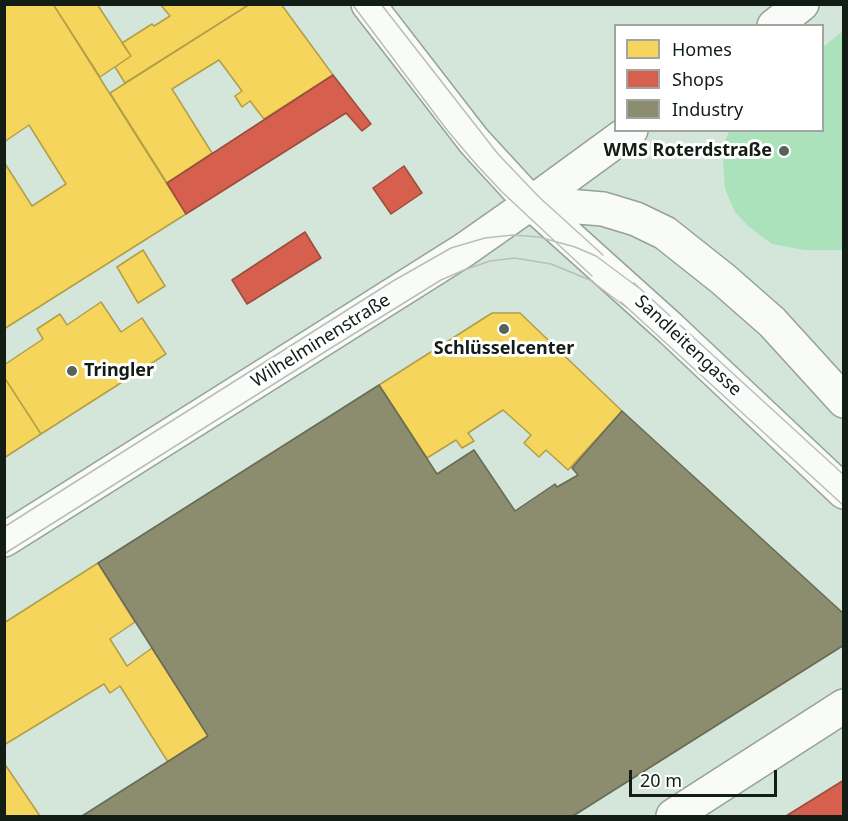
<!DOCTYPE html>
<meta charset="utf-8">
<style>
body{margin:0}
#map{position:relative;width:848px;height:821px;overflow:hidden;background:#d4e5d9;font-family:"Noto Sans",sans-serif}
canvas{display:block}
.frame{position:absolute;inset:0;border:6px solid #121d15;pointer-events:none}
.legend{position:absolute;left:614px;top:24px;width:210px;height:108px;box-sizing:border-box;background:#fff;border:2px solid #a0a5a1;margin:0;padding:8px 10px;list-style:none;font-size:18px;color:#121d15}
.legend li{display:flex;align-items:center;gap:12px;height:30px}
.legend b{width:30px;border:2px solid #a0a5a1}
.scale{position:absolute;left:629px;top:770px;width:148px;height:27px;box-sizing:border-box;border:3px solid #121d15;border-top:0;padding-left:8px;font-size:18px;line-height:21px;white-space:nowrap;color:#121d15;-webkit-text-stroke:4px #fff;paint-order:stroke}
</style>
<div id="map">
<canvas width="848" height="821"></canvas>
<div class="frame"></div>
<ul class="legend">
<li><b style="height:16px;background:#f6d55c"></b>Homes</li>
<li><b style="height:16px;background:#d6604d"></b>Shops</li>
<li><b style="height:16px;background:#8c8c6e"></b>Industry</li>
</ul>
<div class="scale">20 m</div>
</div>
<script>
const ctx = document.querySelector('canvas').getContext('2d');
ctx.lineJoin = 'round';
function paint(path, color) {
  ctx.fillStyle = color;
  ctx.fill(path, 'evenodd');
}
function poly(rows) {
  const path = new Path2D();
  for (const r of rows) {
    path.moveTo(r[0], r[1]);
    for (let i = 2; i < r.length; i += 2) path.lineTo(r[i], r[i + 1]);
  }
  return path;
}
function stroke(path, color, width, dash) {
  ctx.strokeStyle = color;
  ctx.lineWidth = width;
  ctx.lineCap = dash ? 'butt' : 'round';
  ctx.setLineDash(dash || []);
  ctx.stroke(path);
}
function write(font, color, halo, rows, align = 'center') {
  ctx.font = font + ' "Noto Sans",sans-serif';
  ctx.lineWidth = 6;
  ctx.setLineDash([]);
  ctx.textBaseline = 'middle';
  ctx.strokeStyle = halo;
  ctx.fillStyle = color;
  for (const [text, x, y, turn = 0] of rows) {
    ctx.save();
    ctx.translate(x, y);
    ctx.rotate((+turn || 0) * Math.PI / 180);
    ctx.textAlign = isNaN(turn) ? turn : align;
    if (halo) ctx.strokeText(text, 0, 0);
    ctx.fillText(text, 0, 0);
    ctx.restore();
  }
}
paint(poly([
 [843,31,843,250,804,250,772,244,748,226,735,212,725,189,723,163,726,139,729,131,822,130,823,47]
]), '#abe2bc');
const homes = poly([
 [4,4,53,4,186,214,4,329,4,162,32,206,66,184,29,125,4,142,4,4],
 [53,4,97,4,131,56,100,77,53,4],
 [160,4,250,4,125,83,115,67,131,56,122,43,152,24,154,26,170,16,160,4],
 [250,4,281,4,333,75,264,119,250,101,242,107,235,96,242,91,219,60,172,89,212,153,167,183,110,93,250,4],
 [143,250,165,286,138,303,117,267,143,250],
 [101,302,121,332,142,318,166,354,41,434,4,377,4,365,43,339,37,329,60,314,67,325,101,302],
 [492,313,520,313,622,411,568,470,546,450,539,457,524,443,531,435,503,410,468,433,474,441,462,448,456,440,427,458,379,385,492,313],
 [4,377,41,434,4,458,4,377],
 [98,563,135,622,110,639,127,666,152,648,208,736,168,762,120,686,110,693,104,684,4,745,4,623,98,563],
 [4,763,40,816,4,816,4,763]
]);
paint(homes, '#f6d55c');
stroke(homes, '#b29e47', 1.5);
const shops = poly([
 [333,75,371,124,362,131,346,113,186,214,167,183,333,75],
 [404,166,422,193,391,214,373,188,404,166],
 [305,232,321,258,247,304,232,280,305,232],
 [844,780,844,816,786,816,844,780]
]);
paint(shops, '#d6604d');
stroke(shops, '#9b4c3c', 1.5);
const industry = poly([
 [379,385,437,474,474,450,515,511,555,484,557,487,578,475,572,468,622,411,844,614,844,645,573,816,82,816,208,736,98,563,379,385]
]);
paint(industry, '#8c8c6e');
stroke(industry, '#676b53', 1.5);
const street = poly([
 [774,26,802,4],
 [531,203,631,130],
 [673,816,844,706]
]);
const secondary = poly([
 [368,4,474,141,531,203,670,328,844,492],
 [531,203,603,209,636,219,665,233,723,279,772,322,844,401],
 [4,540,464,250,531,203]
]);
stroke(street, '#95a199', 36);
stroke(secondary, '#95a199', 36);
stroke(street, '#f9fbf9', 33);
stroke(secondary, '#f9fbf9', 33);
stroke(poly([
 [352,4,447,130,475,163,501,191,592,276],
 [381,4,498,154,539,197,603,255],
 [634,283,844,475],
 [621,302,844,506],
 [4,527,393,281,451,248,485,238,513,235,539,237,575,247,596,256,639,288],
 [4,554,331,348,441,280,464,270,490,261,515,258,551,264,590,280,627,308]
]), '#babebb', 1.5);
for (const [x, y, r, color] of [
 [784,151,6,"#56635a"],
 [504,329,6,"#56635a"],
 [72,371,6,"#56635a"]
]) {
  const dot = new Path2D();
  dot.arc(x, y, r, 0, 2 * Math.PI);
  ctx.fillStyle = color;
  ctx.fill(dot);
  stroke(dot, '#fff', 2);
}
write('bold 18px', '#121d15', '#fff', [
 ["WMS Roterdstraße",772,151],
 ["Schlüsselcenter",504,349,"center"],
 ["Tringler",84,371,"left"]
], 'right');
write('18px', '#121d15', '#fff', [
 ["Wilhelminenstraße",321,341,-32],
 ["Sandleitengasse",688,346,43]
]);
</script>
